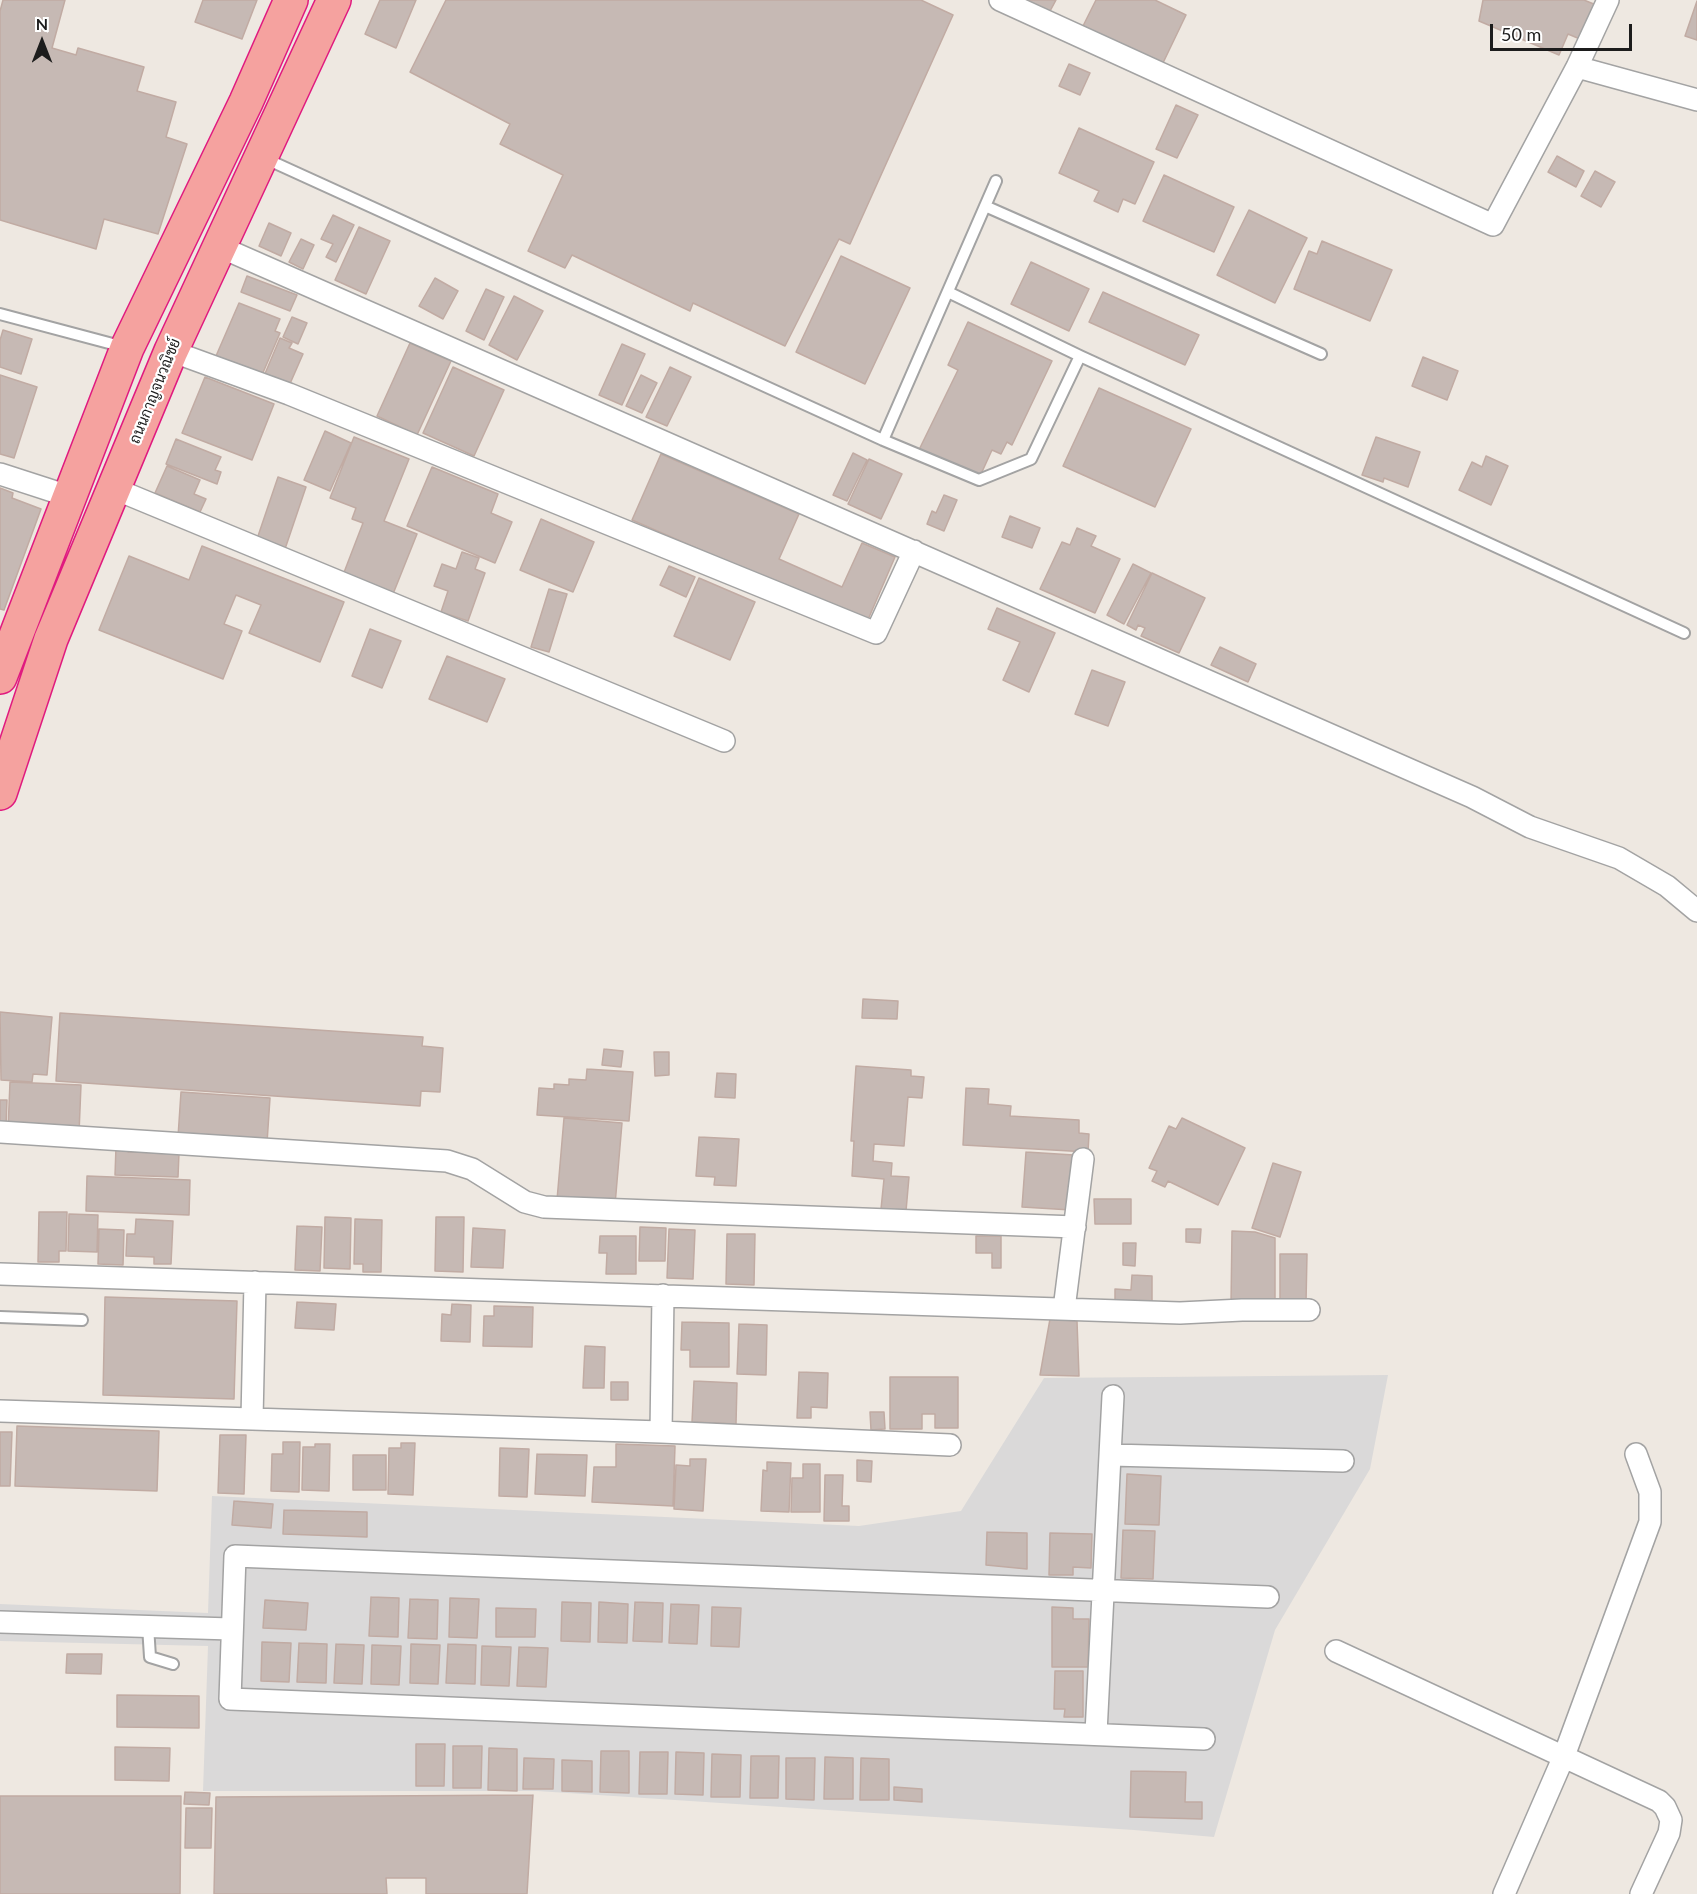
<!DOCTYPE html>
<meta charset="utf-8">
<style>
body{margin:0}
#map{position:relative;width:1697px;height:1894px;overflow:hidden;background:#eee8e1;font-family:Lato,sans-serif}
canvas{display:block}
.north{position:absolute;left:12px;top:12px;width:60px;height:60px;-webkit-text-stroke:4px #fff;paint-order:stroke;rotate:0deg;font-size:16px;font-weight:700;line-height:24px;text-align:center;color:#1c1c1c}
.north::after{content:'';display:block;margin:auto;width:21px;height:27px;background:#1c1c1c;clip-path:polygon(50% 0,100% 100%,50% 72%,0 100%)}
.scale{position:absolute;left:1490px;top:24px;width:142px;height:27px;box-sizing:border-box;border:3px solid #1c1c1c;border-top:0;padding-left:8px;font-size:18px;line-height:21px;white-space:nowrap;color:#1c1c1c;-webkit-text-stroke:4px #fff;paint-order:stroke}
</style>
<div id="map">
<canvas width="1697" height="1894"></canvas>
<div class="north">N</div>
<div class="scale">50 m</div>
</div>
<script>
const ctx = document.querySelector('canvas').getContext('2d');
ctx.lineJoin = 'round';
function paint(path, color) {
  ctx.fillStyle = color;
  ctx.fill(path, 'evenodd');
}
function poly(rows) {
  const path = new Path2D();
  for (const r of rows) {
    path.moveTo(r[0], r[1]);
    for (let i = 2; i < r.length; i += 2) path.lineTo(r[i], r[i + 1]);
  }
  return path;
}
function stroke(path, color, width, dash) {
  ctx.strokeStyle = color;
  ctx.lineWidth = width;
  ctx.lineCap = dash ? 'butt' : 'round';
  ctx.setLineDash(dash || []);
  ctx.stroke(path);
}
function write(font, color, halo, rows, align = 'center') {
  ctx.font = font + ' Lato,Sarabun,sans-serif';
  ctx.lineWidth = 4.5;
  ctx.setLineDash([]);
  ctx.textBaseline = 'middle';
  ctx.strokeStyle = halo;
  ctx.fillStyle = color;
  for (const [text, x, y, turn = 0] of rows) {
    ctx.save();
    ctx.translate(x, y);
    ctx.rotate((+turn || 0) * Math.PI / 180);
    ctx.textAlign = isNaN(turn) ? turn : align;
    if (halo) ctx.strokeText(text, 0, 0);
    ctx.fillText(text, 0, 0);
    ctx.restore();
  }
}
paint(poly([
 [1388,1375,1370,1469,1275,1630,1214,1837,1134,1830,537,1791,203,1791,208,1646,0,1641,0,1604,208,1613,212,1496,859,1526,961,1511,1044,1378]
]), '#dad9d9');
const building = poly([
 [3,0,65,0,52,48,76,55,78,48,144,67,137,91,176,102,166,137,187,144,158,234,104,219,96,249,0,220,0,11,3,0],
 [203,0,257,0,242,39,195,22,203,0],
 [380,0,416,0,396,48,365,34,380,0],
 [446,0,921,0,953,15,850,244,839,239,785,346,693,303,690,311,572,255,565,268,528,251,563,175,500,144,510,124,410,72,446,0],
 [1024,0,1056,0,1049,13,1024,0],
 [1096,0,1155,0,1186,15,1162,65,1083,26,1096,0],
 [1483,0,1584,0,1601,7,1587,42,1568,34,1559,55,1479,21,1483,0],
 [1697,1,1697,40,1685,36,1697,1],
 [1069,64,1090,73,1080,95,1059,86,1069,64],
 [1176,105,1198,115,1177,158,1156,149,1176,105],
 [1079,128,1154,162,1135,204,1123,199,1118,212,1094,201,1099,191,1059,173,1079,128],
 [1557,156,1584,171,1576,187,1548,172,1557,156],
 [1595,171,1615,182,1601,207,1581,196,1595,171],
 [1164,175,1234,207,1214,252,1143,221,1164,175],
 [1249,210,1307,238,1275,303,1217,275,1249,210],
 [333,215,354,225,336,262,326,257,333,244,321,239,333,215],
 [269,223,291,233,281,256,259,246,269,223],
 [359,227,390,241,366,294,335,280,359,227],
 [301,239,314,245,303,269,289,262,301,239],
 [1322,241,1392,270,1370,321,1294,289,1309,251,1317,254,1322,241],
 [841,256,910,288,865,384,796,352,841,256],
 [1031,262,1089,289,1069,331,1011,304,1031,262],
 [247,276,297,295,290,311,241,292,247,276],
 [435,278,458,291,443,319,419,306,435,278],
 [486,289,504,297,484,340,466,331,486,289],
 [1103,292,1199,335,1185,365,1089,322,1103,292],
 [514,296,543,311,517,360,489,345,514,296],
 [239,303,280,319,275,331,280,333,262,375,216,356,239,303],
 [292,317,307,323,298,344,283,337,292,317],
 [968,322,1052,361,1012,445,1007,442,1001,454,992,450,976,485,915,458,958,370,948,365,968,322],
 [3,330,32,339,21,374,0,367,0,340,3,330],
 [280,338,292,343,289,348,303,354,289,386,264,376,280,338],
 [410,343,451,361,417,435,377,416,410,343],
 [622,344,645,354,622,405,599,395,622,344],
 [1423,357,1458,371,1447,400,1412,386,1423,357],
 [453,367,504,390,474,456,423,433,453,367],
 [670,367,691,377,667,426,646,417,670,367],
 [0,375,37,387,14,458,0,454,0,375],
 [641,375,657,383,642,413,626,406,641,375],
 [205,377,274,404,252,460,182,433,205,377],
 [1099,388,1191,429,1155,507,1063,466,1099,388],
 [325,431,351,443,330,491,304,480,325,431],
 [354,437,409,459,384,521,417,534,393,594,343,575,363,523,352,519,356,508,330,498,354,437],
 [1376,437,1420,452,1408,487,1384,478,1383,482,1362,475,1376,437],
 [176,439,221,457,215,470,221,472,217,484,166,464,176,439],
 [853,453,867,460,847,501,833,495,853,453],
 [661,454,799,514,779,559,842,587,862,543,895,557,867,622,632,520,661,454],
 [1486,456,1508,466,1491,505,1459,490,1472,462,1482,467,1486,456],
 [869,459,902,474,881,519,848,504,869,459],
 [167,466,200,480,194,494,206,499,200,512,155,493,167,466],
 [432,467,498,494,491,513,512,522,495,563,407,526,432,467],
 [278,477,306,487,285,549,257,539,278,477],
 [0,488,13,493,12,498,41,509,4,610,0,609,0,488],
 [944,495,957,500,944,531,927,524,932,511,936,513,944,495],
 [1010,516,1040,528,1032,548,1002,537,1010,516],
 [541,519,594,542,573,592,520,570,541,519],
 [1077,528,1096,536,1091,546,1120,559,1095,613,1040,589,1062,542,1070,545,1077,528],
 [202,546,344,602,320,662,249,633,261,605,236,595,224,624,242,631,223,679,99,630,129,556,189,580,202,546],
 [462,552,479,558,475,569,485,573,468,621,441,612,448,591,434,586,442,564,456,569,462,552],
 [1133,564,1151,573,1124,624,1107,615,1133,564],
 [669,566,695,577,686,597,660,585,669,566],
 [1152,573,1205,598,1179,653,1141,636,1145,628,1138,625,1136,630,1127,625,1152,573],
 [699,578,755,602,730,660,674,636,699,578],
 [549,589,567,594,549,652,531,647,549,589],
 [997,608,1055,633,1029,692,1003,680,1020,642,988,629,997,608],
 [370,629,401,641,382,688,352,676,370,629],
 [1220,647,1256,664,1248,682,1211,665,1220,647],
 [447,656,505,679,487,722,429,699,447,656],
 [1092,670,1125,682,1108,726,1075,714,1092,670],
 [863,999,898,1001,897,1019,862,1018,863,999],
 [0,1012,52,1017,47,1075,33,1074,32,1082,1,1080,0,1012],
 [60,1013,423,1037,422,1046,443,1048,440,1092,421,1091,420,1106,56,1081,60,1013],
 [604,1049,623,1051,621,1067,602,1065,604,1049],
 [654,1052,669,1052,669,1075,655,1076,654,1052],
 [856,1066,911,1070,911,1076,924,1077,922,1098,908,1097,904,1146,874,1144,873,1161,892,1163,891,1176,909,1177,906,1211,881,1209,884,1179,852,1176,854,1141,851,1141,856,1066],
 [587,1069,633,1072,629,1121,537,1115,539,1088,554,1089,554,1084,569,1085,569,1079,586,1080,587,1069],
 [717,1073,736,1074,735,1098,715,1097,717,1073],
 [10,1082,81,1085,79,1133,8,1130,10,1082],
 [966,1088,989,1089,988,1104,1011,1106,1010,1116,1079,1120,1079,1133,1089,1134,1088,1152,963,1145,966,1088],
 [181,1092,270,1098,267,1143,178,1137,181,1092],
 [0,1100,7,1100,6,1126,0,1126,0,1100],
 [564,1118,622,1123,615,1205,557,1200,564,1118],
 [1182,1118,1245,1148,1218,1205,1168,1181,1165,1187,1152,1181,1157,1171,1149,1168,1169,1126,1176,1129,1182,1118],
 [699,1137,739,1139,736,1186,714,1185,715,1177,696,1176,699,1137],
 [116,1147,128,1148,128,1152,179,1153,178,1177,115,1175,116,1147],
 [1026,1152,1074,1155,1071,1210,1022,1207,1026,1152],
 [1273,1163,1301,1172,1280,1237,1252,1228,1273,1163],
 [87,1176,190,1180,189,1215,86,1211,87,1176],
 [1094,1199,1131,1199,1131,1224,1095,1224,1094,1199],
 [39,1212,67,1212,66,1251,59,1251,59,1262,38,1262,39,1212],
 [69,1214,98,1215,97,1252,68,1251,69,1214],
 [325,1217,351,1218,350,1269,324,1268,325,1217],
 [436,1217,464,1217,463,1272,435,1271,436,1217],
 [136,1219,173,1221,171,1264,154,1264,154,1257,126,1256,127,1234,135,1234,136,1219],
 [355,1219,382,1220,381,1272,363,1272,363,1264,354,1264,355,1219],
 [297,1226,322,1227,320,1271,295,1270,297,1226],
 [640,1227,666,1228,665,1261,639,1261,640,1227],
 [473,1228,505,1230,503,1268,471,1267,473,1228],
 [99,1229,124,1230,123,1265,98,1264,99,1229],
 [669,1229,695,1230,693,1279,667,1278,669,1229],
 [1186,1229,1201,1229,1200,1243,1186,1242,1186,1229],
 [1232,1231,1255,1232,1275,1238,1275,1304,1231,1304,1232,1231],
 [727,1234,755,1234,754,1285,726,1284,727,1234],
 [600,1236,636,1236,636,1274,606,1274,607,1253,599,1253,600,1236],
 [976,1236,1001,1236,1001,1268,992,1268,992,1253,976,1253,976,1236],
 [1123,1243,1136,1243,1135,1266,1123,1265,1123,1243],
 [1280,1254,1307,1254,1306,1303,1280,1302,1280,1254],
 [1132,1275,1152,1276,1152,1302,1115,1301,1115,1289,1131,1290,1132,1275],
 [105,1297,237,1301,234,1399,103,1395,105,1297],
 [297,1302,336,1304,334,1330,295,1328,297,1302],
 [452,1304,471,1305,470,1342,441,1341,442,1314,451,1315,452,1304],
 [494,1306,533,1307,532,1347,483,1346,484,1316,494,1316,494,1306],
 [1050,1319,1077,1321,1079,1376,1040,1375,1050,1319],
 [682,1322,729,1323,729,1367,690,1367,690,1350,681,1350,682,1322],
 [739,1324,767,1325,766,1375,737,1374,739,1324],
 [585,1346,605,1347,604,1388,583,1388,585,1346],
 [799,1372,828,1373,827,1408,811,1407,811,1418,797,1418,799,1372],
 [890,1377,958,1377,958,1428,935,1428,935,1414,922,1414,922,1429,890,1429,890,1377],
 [694,1381,737,1383,736,1424,692,1422,694,1381],
 [611,1382,628,1382,628,1400,611,1400,611,1382],
 [870,1412,884,1412,885,1429,871,1430,870,1412],
 [17,1426,159,1431,157,1491,15,1486,17,1426],
 [0,1432,12,1432,10,1486,0,1486,0,1432],
 [220,1435,246,1435,244,1494,218,1493,220,1435],
 [283,1442,300,1442,299,1492,271,1491,272,1454,283,1454,283,1442],
 [401,1443,415,1443,413,1495,388,1494,389,1448,401,1448,401,1443],
 [315,1444,330,1444,329,1491,302,1490,303,1447,315,1447,315,1444],
 [616,1444,675,1446,673,1506,592,1502,594,1467,616,1467,616,1444],
 [500,1448,529,1449,527,1497,499,1496,500,1448],
 [537,1454,587,1455,585,1496,535,1494,537,1454],
 [353,1455,386,1455,386,1490,353,1490,353,1455],
 [690,1459,706,1459,703,1511,674,1509,676,1465,690,1466,690,1459],
 [857,1460,872,1461,871,1482,857,1481,857,1460],
 [767,1462,791,1463,789,1512,761,1511,763,1470,767,1471,767,1462],
 [803,1464,820,1464,820,1512,791,1512,792,1478,803,1478,803,1464],
 [1127,1474,1161,1476,1159,1525,1125,1524,1127,1474],
 [825,1475,843,1475,842,1506,849,1506,849,1521,824,1521,825,1475],
 [234,1501,273,1504,271,1528,232,1525,234,1501],
 [284,1510,367,1512,367,1537,283,1534,284,1510],
 [1123,1530,1155,1531,1153,1579,1121,1578,1123,1530],
 [987,1532,1027,1533,1027,1569,986,1565,987,1532],
 [1050,1533,1092,1534,1091,1568,1073,1567,1073,1575,1049,1575,1050,1533],
 [371,1597,399,1598,398,1637,369,1636,371,1597],
 [450,1598,479,1599,477,1638,449,1637,450,1598],
 [410,1599,438,1600,437,1639,408,1638,410,1599],
 [265,1600,308,1603,306,1630,263,1628,265,1600],
 [562,1602,591,1603,590,1642,561,1641,562,1602],
 [599,1602,628,1604,627,1643,598,1642,599,1602],
 [635,1602,663,1603,662,1642,633,1641,635,1602],
 [671,1604,699,1605,697,1644,669,1643,671,1604],
 [712,1607,741,1608,739,1647,711,1646,712,1607],
 [1052,1607,1073,1608,1073,1619,1089,1619,1088,1667,1052,1667,1052,1607],
 [496,1608,536,1609,535,1637,496,1637,496,1608],
 [262,1642,291,1643,289,1682,261,1681,262,1642],
 [299,1643,327,1644,326,1683,297,1682,299,1643],
 [336,1644,364,1645,362,1684,334,1683,336,1644],
 [411,1644,440,1645,438,1684,410,1683,411,1644],
 [448,1644,476,1645,475,1684,446,1683,448,1644],
 [372,1645,401,1646,399,1685,371,1684,372,1645],
 [482,1646,511,1647,509,1686,481,1685,482,1646],
 [519,1647,548,1648,546,1687,517,1686,519,1647],
 [67,1654,102,1654,101,1674,66,1673,67,1654],
 [1055,1671,1083,1671,1083,1717,1064,1717,1065,1709,1054,1709,1055,1671],
 [117,1695,199,1696,199,1728,117,1727,117,1695],
 [416,1744,445,1744,444,1786,416,1786,416,1744],
 [453,1746,482,1746,481,1788,453,1788,453,1746],
 [115,1747,170,1748,169,1781,115,1780,115,1747],
 [489,1748,517,1749,517,1791,488,1790,489,1748],
 [601,1751,629,1751,629,1793,600,1792,601,1751],
 [640,1752,668,1752,667,1794,639,1794,640,1752],
 [676,1752,704,1753,703,1795,675,1794,676,1752],
 [712,1754,741,1755,740,1797,711,1797,712,1754],
 [751,1756,779,1756,778,1798,750,1798,751,1756],
 [825,1757,853,1758,853,1799,824,1799,825,1757],
 [524,1758,554,1759,553,1789,523,1789,524,1758],
 [786,1758,815,1758,814,1800,786,1799,786,1758],
 [861,1758,889,1759,889,1800,860,1800,861,1758],
 [562,1760,592,1761,592,1792,562,1791,562,1760],
 [1131,1771,1186,1772,1185,1802,1202,1802,1202,1819,1130,1817,1131,1771],
 [894,1787,922,1789,922,1802,894,1800,894,1787],
 [185,1792,210,1793,209,1805,184,1804,185,1792],
 [533,1795,527,1894,426,1894,426,1878,386,1878,387,1894,214,1894,216,1797,533,1795],
 [0,1796,181,1796,180,1894,0,1894,0,1796],
 [186,1808,212,1808,211,1848,185,1848,186,1808]
]);
paint(building, '#c6b9b4');
stroke(building, '#c1aba3', 1.5);
const service = poly([
 [264,158,883,440,979,480,1031,459,1080,356],
 [985,206,1321,354],
 [948,292,1080,356,1684,633],
 [0,314,124,347],
 [883,440,996,181],
 [0,1317,82,1320],
 [148,1626,150,1657,173,1664]
]);
const minor = poly([
 [1000,0,1493,225,1577,67,1608,0],
 [1577,67,1697,100],
 [218,246,1472,797,1530,827,1619,858,1667,886,1697,911],
 [171,351,289,394,876,633,914,551],
 [0,474,68,496],
 [115,489,724,741],
 [0,1132,447,1161,472,1169,525,1202,544,1207,1075,1227],
 [0,1274,1180,1313,1242,1310,1309,1310],
 [1064,1309,1083,1159],
 [0,1411,661,1432,950,1445],
 [252,1419,255,1282],
 [661,1432,663,1295],
 [1111,1455,1343,1461],
 [0,1622,231,1629],
 [1336,1651,1659,1801,1665,1807,1671,1820,1669,1833,1641,1894],
 [1096,1733,1113,1396],
 [1204,1739,230,1699,235,1556,1268,1597],
 [1504,1894,1564,1756,1650,1522,1650,1492,1636,1454]
]);
const trunk = poly([
 [0,677,127,348,246,102,291,0],
 [0,793,51,639,171,351,334,0]
]);
stroke(service, '#a3a3a3', 14);
stroke(minor, '#a3a3a3', 24);
stroke(trunk, '#e01a7f', 36);
stroke(service, '#fff', 10);
stroke(minor, '#fff', 21);
stroke(trunk, '#f5a29f', 33);
write('15px', '#1c1c1c', '#fff', [
 ["ถนนกาญจนวณิชย์",155,391,-68]
]);
</script>
